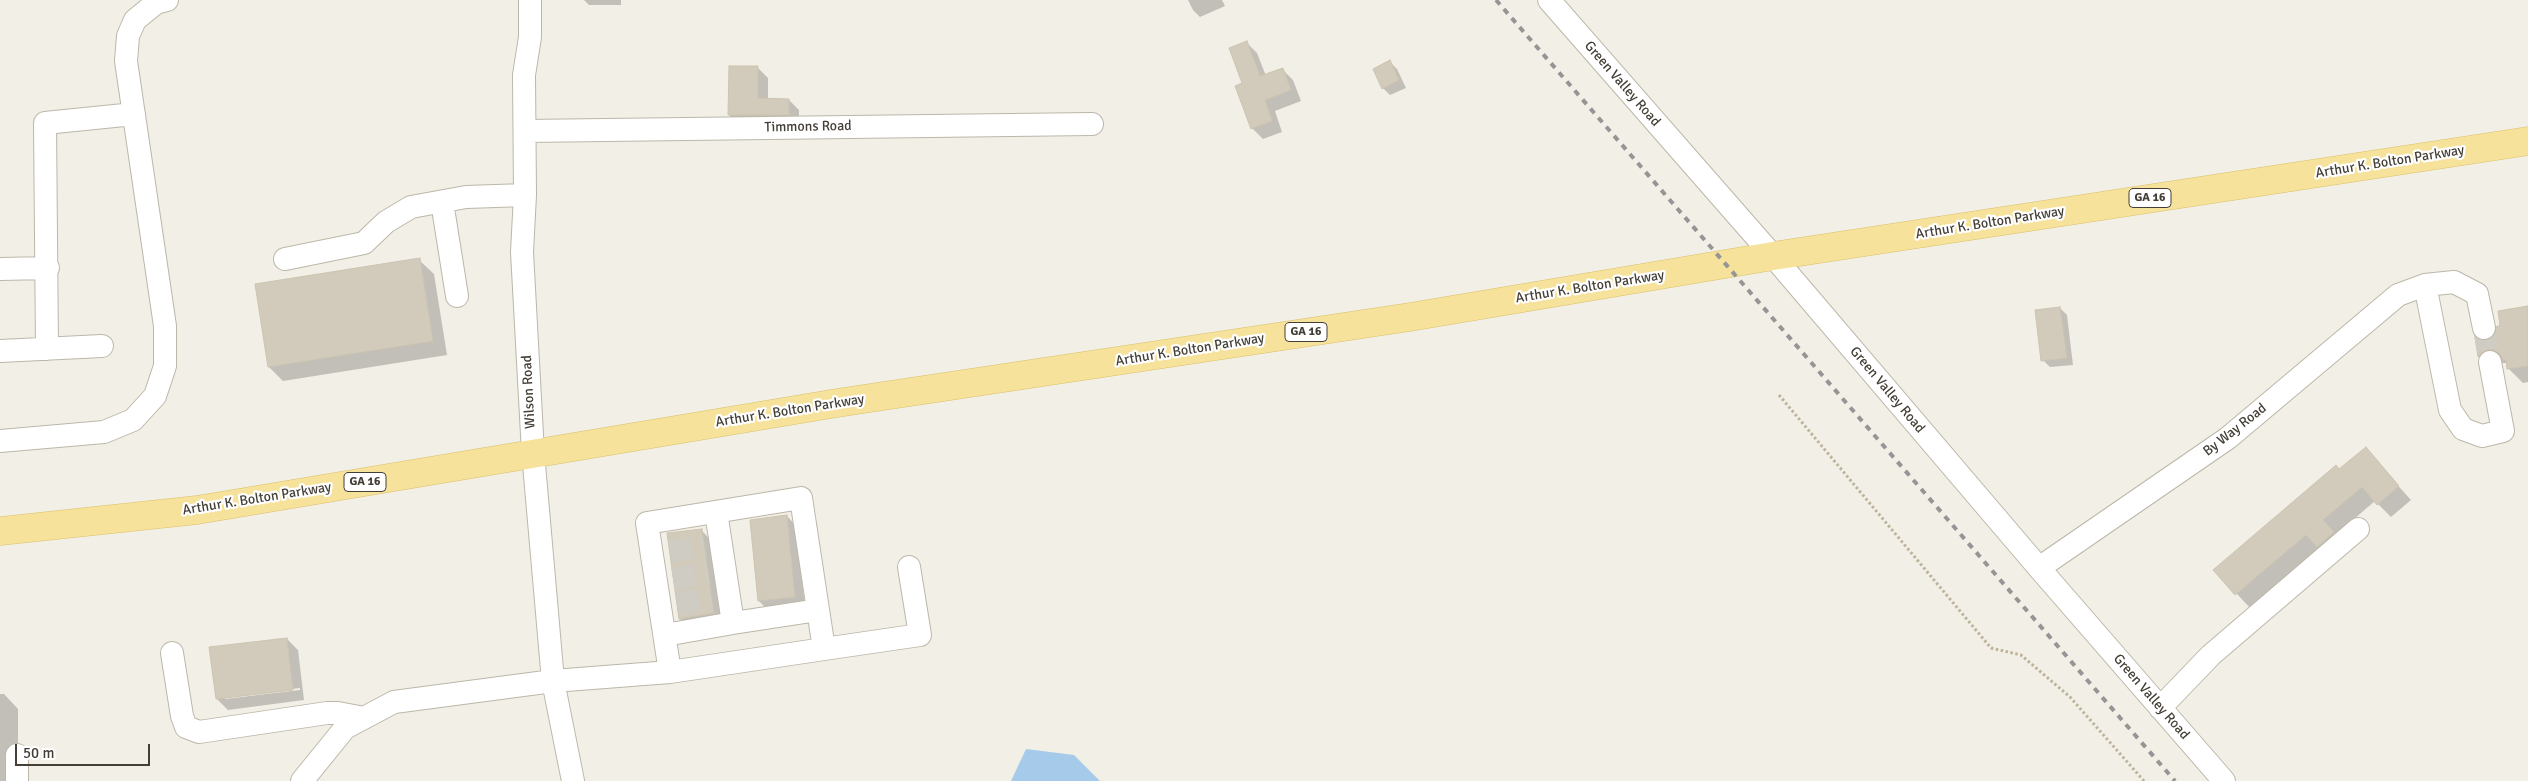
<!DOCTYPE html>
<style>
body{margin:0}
#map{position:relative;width:2528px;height:781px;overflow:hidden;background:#f2efe6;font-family:Signika,sans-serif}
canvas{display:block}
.scale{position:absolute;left:15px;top:744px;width:135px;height:22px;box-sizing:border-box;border:2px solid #443f36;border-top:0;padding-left:6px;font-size:15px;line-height:18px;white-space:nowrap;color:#443f36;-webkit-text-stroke:4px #fff;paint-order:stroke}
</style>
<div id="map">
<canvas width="2528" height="781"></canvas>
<div class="scale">50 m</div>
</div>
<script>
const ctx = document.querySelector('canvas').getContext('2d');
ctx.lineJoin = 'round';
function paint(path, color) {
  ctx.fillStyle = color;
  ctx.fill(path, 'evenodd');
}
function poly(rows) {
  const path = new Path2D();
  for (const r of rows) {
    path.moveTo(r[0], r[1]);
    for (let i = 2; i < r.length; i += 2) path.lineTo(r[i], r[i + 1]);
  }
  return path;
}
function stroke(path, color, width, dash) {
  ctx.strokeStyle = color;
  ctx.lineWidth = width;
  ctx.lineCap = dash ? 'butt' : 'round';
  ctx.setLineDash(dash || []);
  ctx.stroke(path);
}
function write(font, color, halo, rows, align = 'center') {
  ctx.font = font + ' Signika,sans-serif';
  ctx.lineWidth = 4.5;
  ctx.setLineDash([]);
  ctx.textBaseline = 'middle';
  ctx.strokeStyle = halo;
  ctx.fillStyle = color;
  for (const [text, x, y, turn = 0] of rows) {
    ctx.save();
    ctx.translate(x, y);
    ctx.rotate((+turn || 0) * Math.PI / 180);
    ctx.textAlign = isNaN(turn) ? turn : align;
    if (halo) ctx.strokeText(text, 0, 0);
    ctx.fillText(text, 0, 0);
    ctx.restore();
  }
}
paint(poly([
 [1026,749,1074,755,1100,781,1011,781]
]), '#a6caea');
paint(poly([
 [584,0,621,0,621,5,589,5],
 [1188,0,1222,0,1225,6,1200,17,1193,10],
 [1246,42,1257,53,1266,76,1282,69,1293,80,1301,101,1275,111,1282,132,1263,139,1252,128,1244,84],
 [1390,62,1397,69,1406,88,1390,95,1383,88],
 [758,68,768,78,768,99,789,100,799,110,799,124,739,125,729,115],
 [419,260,434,274,447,355,283,381,269,367],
 [2060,308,2067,315,2073,365,2050,367,2043,360],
 [2528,308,2528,382,2523,383,2509,369,2508,363,2502,363,2493,371,2479,357,2477,339,2486,342,2494,338,2502,327],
 [2365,449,2411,500,2391,517,2375,501,2250,608,2215,570],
 [787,516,797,527,805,608,770,612,759,601],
 [701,530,712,541,724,624,691,629,680,619],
 [287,639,298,650,304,700,228,710,217,699],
 [300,688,300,690,225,699,225,697],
 [0,694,4,694,18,709,18,781,0,781]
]), '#0003');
const building = poly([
 [1247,41,1260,76,1283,68,1291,90,1265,100,1272,121,1251,129,1235,86,1242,83,1229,48,1247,41],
 [1390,60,1399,80,1382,89,1373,69,1390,60],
 [729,66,758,66,758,98,789,99,789,115,728,115,729,66],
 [420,258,433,341,268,367,255,284,420,258],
 [2528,306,2528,366,2507,369,2506,360,2503,360,2500,354,2494,350,2487,349,2478,357,2475,337,2486,341,2493,337,2497,326,2500,326,2498,311,2528,306],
 [2060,307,2067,358,2041,361,2035,310,2060,307],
 [2366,447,2399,486,2377,505,2362,487,2323,520,2334,532,2317,547,2306,535,2235,595,2213,570,2336,465,2339,469,2366,447],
 [787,515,795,597,758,601,750,520,787,515],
 [702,529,714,613,679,619,667,533,702,529],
 [287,638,293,690,216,699,209,647,287,638]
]);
paint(building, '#d2cbbc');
stroke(building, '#ccc3b0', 1);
stroke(poly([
 [2484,328,2490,362],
 [670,552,704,546],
 [673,579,708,573],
 [677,604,711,598]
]), '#cfccc3', 22, [22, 11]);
const minor = poly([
 [530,0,530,37,524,75,525,195,522,252,533,453,553,681,573,781],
 [1549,0,1773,256,2039,568,2224,781],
 [525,131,1092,124],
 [442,202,457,296],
 [285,259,364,243,386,222,411,207,466,197,525,195],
 [0,269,48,268],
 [2425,285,2450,410,2463,429,2482,436,2503,431,2490,362],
 [47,349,45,123,134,114],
 [0,351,102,346],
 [0,441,104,432,133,420,155,396,165,366,165,326,126,61,128,36,135,20,156,3,167,0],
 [716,512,733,623,818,610],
 [2039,568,2228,438,2398,295,2425,285,2454,282,2477,294,2484,328],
 [665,635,733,623],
 [824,649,920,635,909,567],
 [172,653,182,716,186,727,199,732,327,713,338,713,364,718],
 [2160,708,2211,655,2358,529],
 [17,781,17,755],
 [302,781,345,728,394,702,553,681,670,672,824,649,801,498,647,523,670,672]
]);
const major = poly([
 [0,531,197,510,837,403,1410,317,1773,256,2528,141]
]);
stroke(minor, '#bcb7a9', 24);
stroke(major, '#dac06b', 29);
stroke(poly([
 [1779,395,1991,648,2021,655,2070,697,2144,781]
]), '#bdb39c', 3, [2.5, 2.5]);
stroke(minor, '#fff', 22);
stroke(major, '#f6e29a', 28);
stroke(poly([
 [1496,0,2175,781]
]), '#959595', 4, [6, 6]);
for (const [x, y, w] of [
 [2150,198,42],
 [1306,332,42],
 [365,482,42]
]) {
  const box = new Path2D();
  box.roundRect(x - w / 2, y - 9.5, w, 19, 4);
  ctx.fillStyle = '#fff';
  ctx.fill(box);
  stroke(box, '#443f36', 1);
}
write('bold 12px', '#443f36', null, [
 ["GA 16",2150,198],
 ["GA 16",1306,332],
 ["GA 16",365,482]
]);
write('14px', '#443f36', '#fff', [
 ["Green Valley Road",1622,84,49],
 ["Timmons Road",808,127,-1],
 ["Arthur K. Bolton Parkway",2390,162,-9],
 ["Arthur K. Bolton Parkway",1990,223,-9],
 ["Arthur K. Bolton Parkway",1590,287,-9],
 ["Arthur K. Bolton Parkway",1190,350,-9],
 ["Green Valley Road",1887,390,50],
 ["Wilson Road",529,392,-93],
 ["Arthur K. Bolton Parkway",790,411,-9],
 ["By Way Road",2235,430,-38],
 ["Arthur K. Bolton Parkway",257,499,-9],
 ["Green Valley Road",2151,697,49]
]);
</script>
